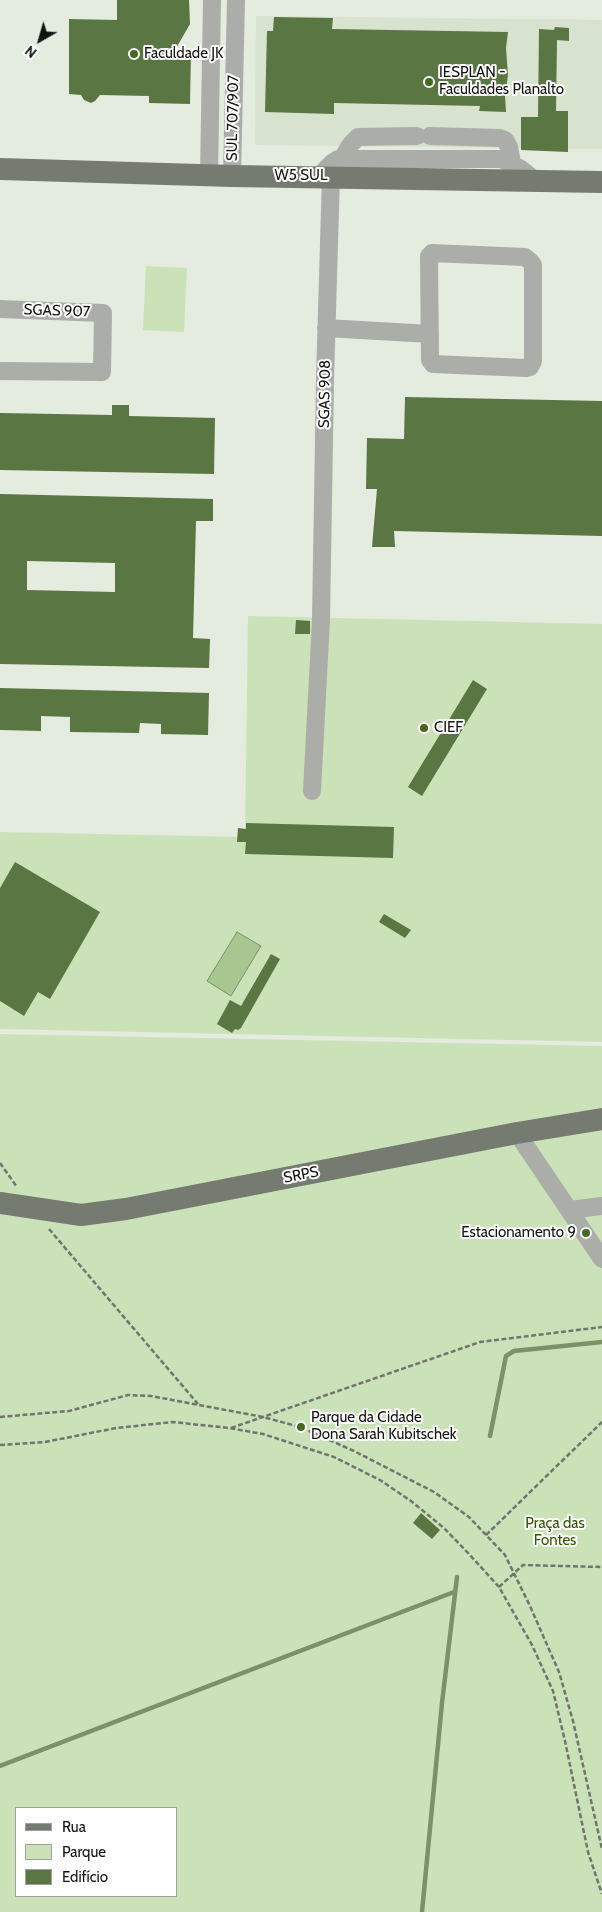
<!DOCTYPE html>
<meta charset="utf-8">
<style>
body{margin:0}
#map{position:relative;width:602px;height:1912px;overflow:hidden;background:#e4ebdf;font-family:Cabin,sans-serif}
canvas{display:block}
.legend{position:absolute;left:15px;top:1807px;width:162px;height:90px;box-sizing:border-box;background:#fff;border:1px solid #a0a19f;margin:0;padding:6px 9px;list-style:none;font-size:15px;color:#11130f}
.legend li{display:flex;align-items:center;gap:10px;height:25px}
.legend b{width:25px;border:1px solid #a0a19f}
.north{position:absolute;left:15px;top:15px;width:50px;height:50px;-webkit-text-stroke:4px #fff;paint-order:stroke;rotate:218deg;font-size:14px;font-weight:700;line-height:20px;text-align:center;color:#11130f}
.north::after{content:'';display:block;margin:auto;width:18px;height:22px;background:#11130f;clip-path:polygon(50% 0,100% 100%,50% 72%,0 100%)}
</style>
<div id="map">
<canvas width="602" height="1912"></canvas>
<ul class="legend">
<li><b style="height:6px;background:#767b72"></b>Rua</li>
<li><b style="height:14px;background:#cbe2b9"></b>Parque</li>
<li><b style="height:14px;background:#5a7642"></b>Edifício</li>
</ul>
<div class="north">N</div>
</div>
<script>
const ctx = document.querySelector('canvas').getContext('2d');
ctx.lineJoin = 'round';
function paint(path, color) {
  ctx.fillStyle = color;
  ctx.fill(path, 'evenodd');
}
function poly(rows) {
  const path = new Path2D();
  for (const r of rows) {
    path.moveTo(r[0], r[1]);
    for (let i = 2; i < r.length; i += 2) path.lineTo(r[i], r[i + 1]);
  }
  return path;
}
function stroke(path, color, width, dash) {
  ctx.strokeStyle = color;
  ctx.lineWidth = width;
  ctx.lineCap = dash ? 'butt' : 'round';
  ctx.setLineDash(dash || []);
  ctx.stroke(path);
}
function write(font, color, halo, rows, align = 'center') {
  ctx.font = font + ' Cabin,sans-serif';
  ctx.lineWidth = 4;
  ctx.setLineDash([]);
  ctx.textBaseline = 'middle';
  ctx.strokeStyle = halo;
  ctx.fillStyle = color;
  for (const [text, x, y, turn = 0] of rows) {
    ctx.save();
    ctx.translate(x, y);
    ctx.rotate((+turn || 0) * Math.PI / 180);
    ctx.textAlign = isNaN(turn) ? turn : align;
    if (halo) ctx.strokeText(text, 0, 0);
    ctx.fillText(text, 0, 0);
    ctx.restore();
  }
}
paint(poly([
 [256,16,602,20,602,149,255,145]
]), '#d7e2cf');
paint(poly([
 [146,266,187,268,184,332,143,330],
 [248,616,602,624,602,1042,0,1029,0,832,245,837],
 [0,1034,602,1046,602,1912,0,1912],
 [16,1808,176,1808,176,1896,16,1896]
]), '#cbe2b9');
const water = poly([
 [237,932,261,946,231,996,207,981,237,932]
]);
paint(water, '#a8c790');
stroke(water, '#7b9169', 1);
stroke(poly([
 [490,1436,506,1356,514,1351,602,1342],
 [0,1766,454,1592],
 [422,1912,442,1703,457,1577]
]), '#7b9169', 4.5);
paint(poly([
 [117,0,189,0,190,24,175,50,191,50,190,104,149,103,149,96,100,95,95,101,91,103,84,100,81,95,69,94,69,19,117,20],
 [274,17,333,18,332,29,508,32,506,48,508,75,505,96,506,112,479,111,480,106,334,103,334,114,265,112,267,31,273,31],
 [555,27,569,28,569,41,557,40,556,111,568,111,568,152,521,150,521,117,538,117,539,29,554,30],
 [405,397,602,401,602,536,394,531,395,547,372,547,377,489,366,489,367,438,404,439],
 [112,405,129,405,129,416,215,418,214,474,0,470,0,413,112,415],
 [0,494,213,499,213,521,196,521,193,638,210,639,209,668,0,664],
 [27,561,115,563,115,592,27,590],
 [296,620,310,621,310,634,295,634],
 [473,680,487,689,422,796,408,787],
 [0,688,209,693,208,735,161,734,161,724,140,723,139,733,70,732,70,717,41,716,41,731,0,730],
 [246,823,394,827,393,858,245,854,246,842,237,842,238,828,246,829],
 [15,862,100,912,50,999,38,992,24,1016,0,1001,0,888],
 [384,914,411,930,405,938,379,922],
 [271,954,280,959,241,1028,238,1030,235,1029,232,1033,217,1024,230,1000,241,1006],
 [421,1513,440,1530,432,1539,413,1523]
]), '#5a7642');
stroke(poly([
 [0,1163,17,1187],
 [49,1229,198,1404],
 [0,1417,69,1411,128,1395,151,1396,263,1417,300,1427,354,1451,434,1492,469,1517,505,1555,530,1606,559,1672,573,1721,602,1849],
 [231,1428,480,1342,602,1327],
 [0,1445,45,1442,116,1428,173,1422,229,1428,263,1434,334,1457,380,1480,411,1501,444,1528,469,1554,499,1587,532,1645,553,1691,565,1741,588,1852,602,1894],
 [486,1535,602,1422],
 [499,1587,523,1565,602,1567]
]), '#70756d', 2.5, [5, 2.5]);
stroke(poly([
 [430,136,500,138,505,140,509,147,512,163],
 [342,159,351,144,358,137,417,136],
 [209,175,212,0],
 [232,176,236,0],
 [318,177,332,163,338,159,500,159,506,161,521,169,536,181],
 [432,253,525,257,530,261,533,265,533,361,530,367,526,368,433,364,430,360,429,256,432,253],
 [0,309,103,313,102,372,0,371],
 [326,328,430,334],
 [312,791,321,620,325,379,331,176],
 [517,1133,602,1259],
 [569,1210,602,1206]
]), '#aaada8', 18);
stroke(poly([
 [0,169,232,176,602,182],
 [0,1203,81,1215,126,1209,517,1133,602,1119]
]), '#767b72', 22);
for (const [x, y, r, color] of [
 [134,54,5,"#466922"],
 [429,82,5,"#466922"],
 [424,728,5,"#466922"],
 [586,1233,5,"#466922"],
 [301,1427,5,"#466922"]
]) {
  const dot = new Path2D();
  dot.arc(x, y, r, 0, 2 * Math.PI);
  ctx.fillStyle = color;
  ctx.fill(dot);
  stroke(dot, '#fff', 2);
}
write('15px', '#11130f', '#fff', [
 ["Faculdade JK",144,54],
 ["IESPLAN -",439,73],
 ["Faculdades Planalto",439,90],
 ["CIEF",434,728],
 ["Estacionamento 9",576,1233,"right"],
 ["Parque da Cidade",311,1418],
 ["Dona Sarah Kubitschek",311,1435]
], 'left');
write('15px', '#11130f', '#fff', [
 ["SUL 707/907",233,118,-89],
 ["W5 SUL",301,176],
 ["SGAS 907",57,311,2],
 ["SGAS 908",325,394,-89],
 ["SRPS",301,1175,-11]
]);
write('15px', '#325602', '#fff', [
 ["Praça das",555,1524],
 ["Fontes",555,1541]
]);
</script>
